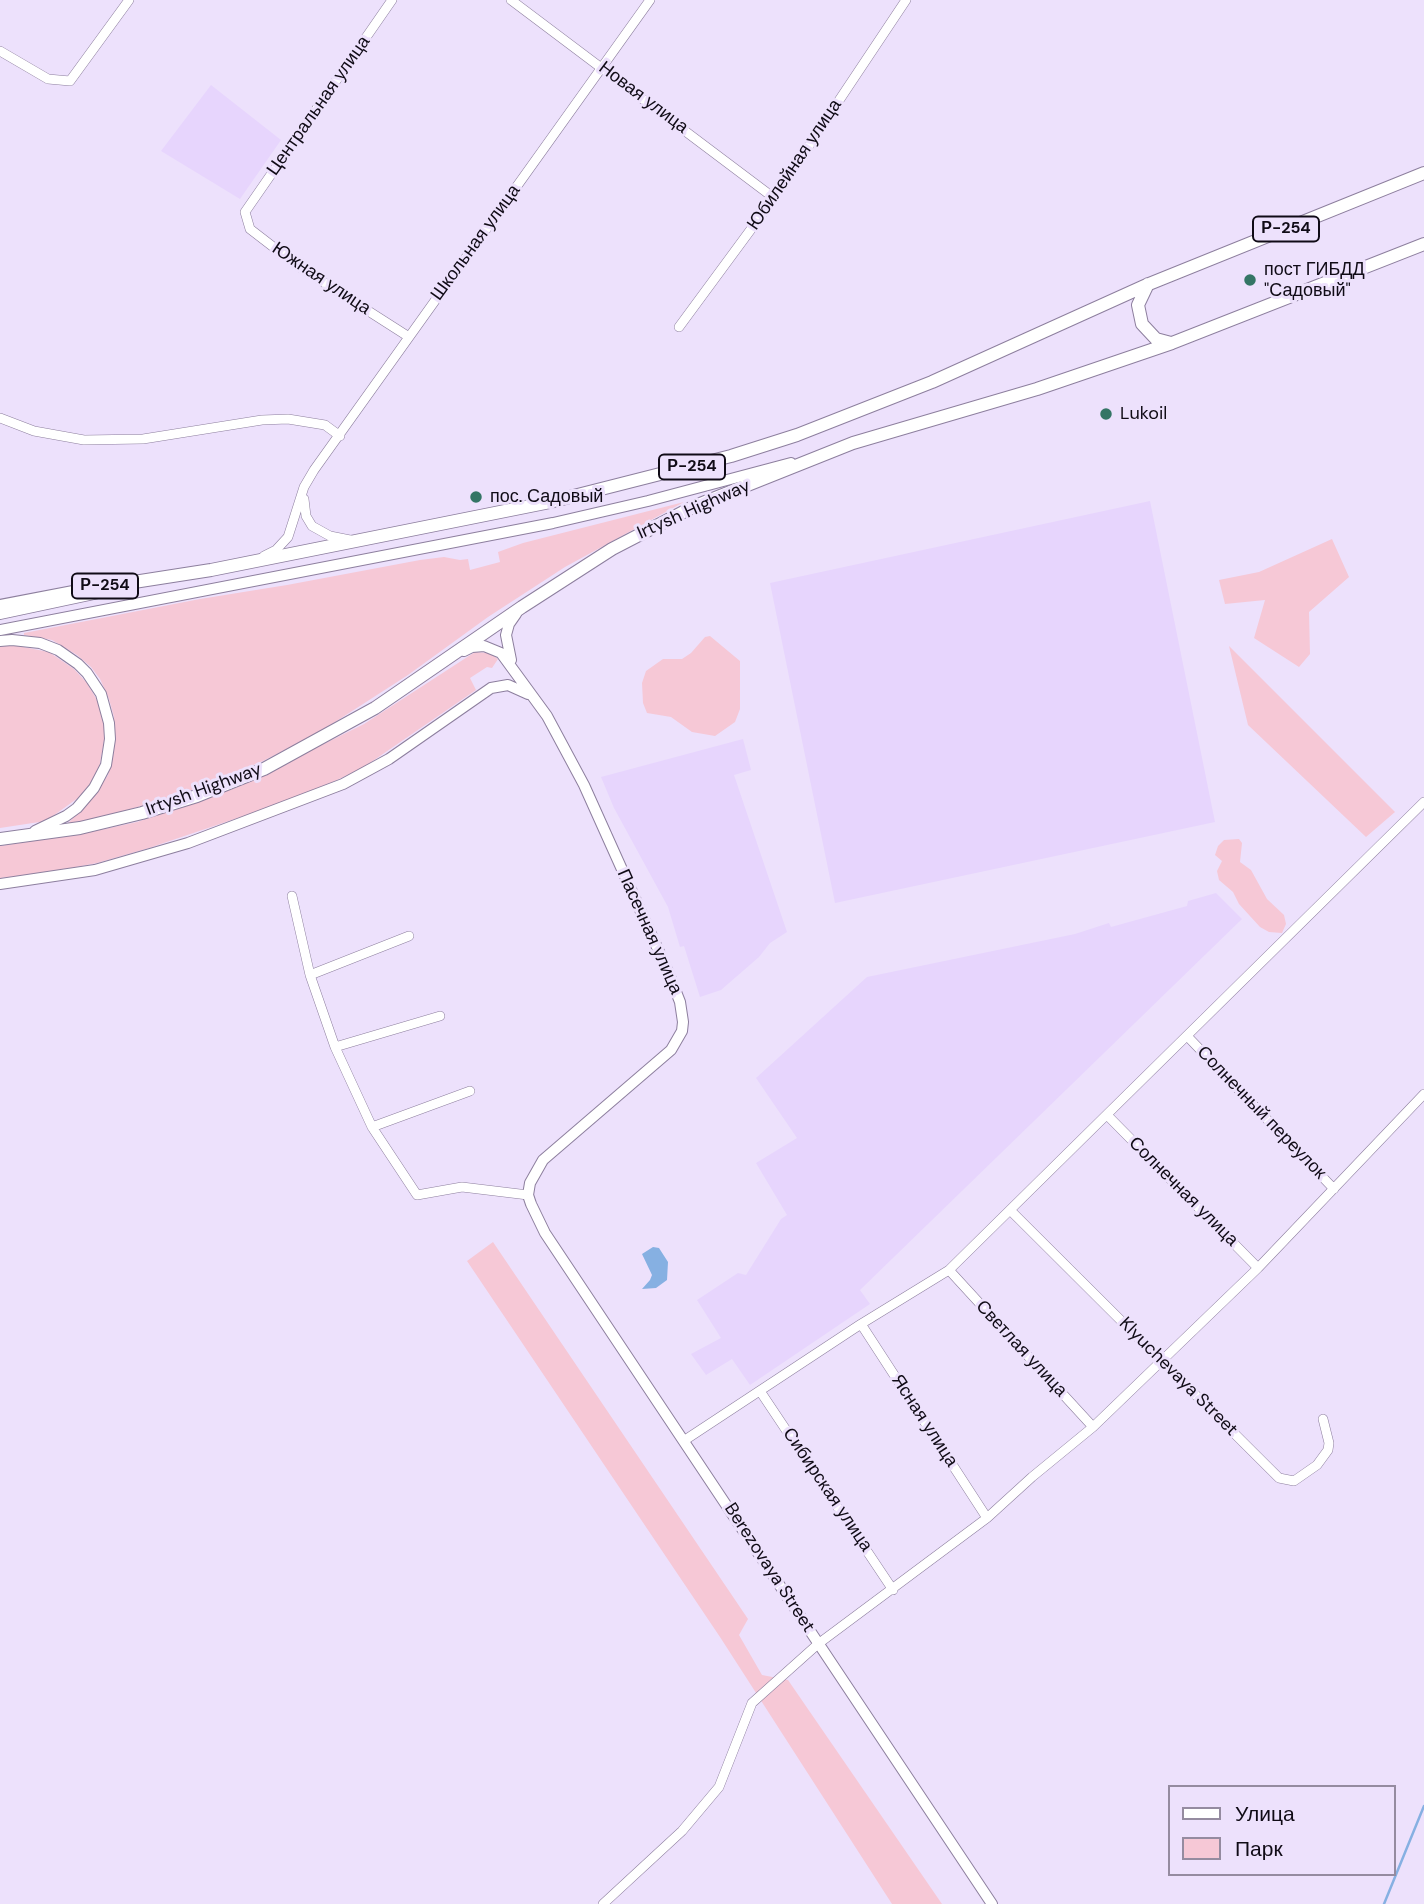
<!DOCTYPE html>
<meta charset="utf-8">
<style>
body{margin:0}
#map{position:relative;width:1424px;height:1904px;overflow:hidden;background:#ede1fc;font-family:"DM Sans",sans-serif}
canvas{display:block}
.legend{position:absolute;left:1168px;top:1785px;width:228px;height:91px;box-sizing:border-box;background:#ede1fc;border:2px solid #958ba0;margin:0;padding:9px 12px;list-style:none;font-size:21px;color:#100b16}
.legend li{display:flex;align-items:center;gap:14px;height:35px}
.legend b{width:35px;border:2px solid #958ba0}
</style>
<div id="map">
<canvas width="1424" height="1904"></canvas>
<ul class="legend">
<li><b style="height:9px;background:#fff"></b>Улица</li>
<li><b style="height:19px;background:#f6c8d6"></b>Парк</li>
</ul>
</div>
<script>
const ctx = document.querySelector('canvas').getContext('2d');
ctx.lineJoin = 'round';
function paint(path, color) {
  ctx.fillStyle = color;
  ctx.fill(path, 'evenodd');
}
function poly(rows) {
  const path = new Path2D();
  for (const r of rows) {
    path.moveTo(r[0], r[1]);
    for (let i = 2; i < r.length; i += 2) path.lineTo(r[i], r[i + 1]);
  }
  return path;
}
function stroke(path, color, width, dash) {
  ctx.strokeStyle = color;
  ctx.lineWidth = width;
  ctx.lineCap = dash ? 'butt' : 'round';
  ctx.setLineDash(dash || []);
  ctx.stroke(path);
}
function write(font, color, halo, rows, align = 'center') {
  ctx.font = font + ' "DM Sans",sans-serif';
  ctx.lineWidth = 6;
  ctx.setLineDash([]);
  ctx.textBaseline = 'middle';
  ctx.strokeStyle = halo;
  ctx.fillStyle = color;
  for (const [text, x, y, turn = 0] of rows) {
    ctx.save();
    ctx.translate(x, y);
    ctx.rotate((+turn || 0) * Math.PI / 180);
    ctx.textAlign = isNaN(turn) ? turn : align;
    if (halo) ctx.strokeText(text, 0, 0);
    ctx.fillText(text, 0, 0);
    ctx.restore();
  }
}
paint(poly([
 [211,85,281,140,240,199,161,151],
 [1150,501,1215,822,835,903,770,583],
 [743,739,751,770,734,775,787,932,770,943,759,957,721,990,700,997,684,946,680,947,668,907,614,808,601,777],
 [1216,893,1242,919,860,1290,870,1304,750,1385,732,1359,706,1375,691,1354,721,1338,697,1300,738,1273,746,1275,781,1219,787,1215,756,1163,797,1138,756,1078,867,977,1075,934,1109,923,1111,927,1187,906,1188,901]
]), '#e7d5fd');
paint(poly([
 [684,502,565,567,488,617,408,675,318,733,263,761,185,793,107,816,66,825,90,801,108,775,114,752,114,717,109,699,100,679,91,667,77,655,52,640,24,635,24,633,200,599,287,585,420,560,444,557,460,560,468,559,470,570,500,562,498,552,523,543],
 [1332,539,1349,577,1309,612,1310,654,1299,667,1254,638,1265,600,1225,604,1219,580,1259,572],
 [710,636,740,661,740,709,735,722,715,736,692,732,671,717,647,713,643,703,642,683,646,671,663,659,682,659,691,653,705,637],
 [13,645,49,652,74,669,87,683,97,700,105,725,105,735,99,769,90,784,78,798,46,821,0,828,0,646],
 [1229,646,1395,812,1366,837,1248,725],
 [475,652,490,653,498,659,492,668,487,667,470,678,476,690,364,767,335,781,285,802,149,848,97,863,45,873,0,878,0,846,86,833,137,822,235,788,364,724],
 [1239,839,1242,843,1240,862,1251,870,1267,899,1284,915,1286,924,1282,933,1269,932,1260,927,1239,904,1233,892,1219,880,1217,871,1222,861,1215,855,1218,846,1224,840],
 [493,1242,748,1619,739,1635,762,1675,788,1680,942,1904,892,1904,720,1637,467,1261]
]), '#f6c8d6');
paint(poly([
 [653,1247,659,1248,668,1262,667,1280,656,1288,642,1289,650,1280,652,1275,642,1254]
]), '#86b0e2');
stroke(poly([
 [1384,1904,1424,1806]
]), '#86b0e2', 2.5);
const minor = poly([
 [392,0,245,212,250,229,298,266,409,337],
 [511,0,774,198],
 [0,51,48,79,70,81,129,0],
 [679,327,774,198,906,0],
 [0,418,34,431,84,440,143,439,262,420,288,419,325,425,340,436],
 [304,499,306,516,312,526,330,536,350,540],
 [264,556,276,550,288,537,304,487,314,470,650,0],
 [292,896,310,975,335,1047,372,1127,417,1195,462,1187,528,1195],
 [310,975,409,936],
 [1188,1037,1334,1189],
 [335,1047,440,1016],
 [1108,1116,1258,1268],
 [372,1127,470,1091],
 [1011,1211,1279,1478,1294,1481,1317,1465,1328,1450,1329,1443,1323,1419],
 [949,1270,1093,1427],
 [861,1324,987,1518],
 [760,1391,893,1590],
 [685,1440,861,1324,949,1270,1424,802],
 [603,1904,682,1831,719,1787,752,1703,818,1644,987,1518,1032,1477,1093,1427,1258,1268,1424,1094]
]);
const major = poly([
 [0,614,108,591],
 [0,630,553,523,648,501,791,463],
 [0,641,12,640,40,643,58,650,78,664,87,673,101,694,109,723,110,739,106,765,94,788,77,808,66,816,35,831],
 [464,651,472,647,484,646,501,653,547,716,584,785,669,974,680,1002,683,1022,682,1031,671,1050,543,1160,530,1183,528,1195,531,1204,545,1233,992,1904],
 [511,660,506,635,509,624,516,614],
 [0,884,95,870,188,843,343,784,389,759,491,688,508,685,528,694]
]);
const highway = poly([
 [1148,284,1138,305,1142,324,1156,339,1171,343],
 [0,606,89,589,211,570,550,502,731,456,797,435,932,382,1149,284,1424,173],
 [0,839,80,828,142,813,197,796,264,769,375,708,522,607,612,549,695,506,853,443,1037,389,1172,343,1424,244]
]);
stroke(minor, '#8d7f9e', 10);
stroke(major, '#8d7f9e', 12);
stroke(highway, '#8d7f9e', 14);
stroke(minor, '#fff', 9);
stroke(major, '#fff', 10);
stroke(highway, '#fff', 12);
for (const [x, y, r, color] of [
 [1250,280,7,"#347565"],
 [1106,414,7,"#347565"],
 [476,497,7,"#347565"]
]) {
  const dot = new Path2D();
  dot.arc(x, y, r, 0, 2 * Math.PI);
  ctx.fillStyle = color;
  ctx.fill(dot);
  stroke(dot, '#ede1fc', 2.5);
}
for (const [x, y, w] of [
 [1286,229,66],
 [692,467,66],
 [105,586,66]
]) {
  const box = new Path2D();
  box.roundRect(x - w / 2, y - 12.5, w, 25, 5);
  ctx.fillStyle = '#ede1fc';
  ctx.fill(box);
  stroke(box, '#100b16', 2);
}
write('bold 16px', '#100b16', null, [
 ["Р-254",1286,229],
 ["Р-254",692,467],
 ["Р-254",105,586]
]);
write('18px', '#100b16', '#ede1fc', [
 ["Новая улица",643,98,37],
 ["Центральная улица",319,106,-55],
 ["Юбилейная улица",795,165,-56],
 ["Школьная улица",476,243,-54],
 ["Южная улица",321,279,34],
 ["Irtysh Highway",694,510,-24],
 ["Irtysh Highway",204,790,-20],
 ["Пасечная улица",649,932,66],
 ["Солнечный переулок",1261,1113,46],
 ["Солнечная улица",1183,1192,45],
 ["Светлая улица",1021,1349,47],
 ["Klyuchevaya Street",1178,1377,45],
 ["Ясная улица",924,1421,57],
 ["Сибирская улица",827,1490,56],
 ["Berezovaya Street",769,1568,57]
]);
write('18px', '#100b16', '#ede1fc', [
 ["пост ГИБДД",1264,270],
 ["\"Садовый\"",1264,291],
 ["Lukoil",1120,414],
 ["пос. Садовый",490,497]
], 'left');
</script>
